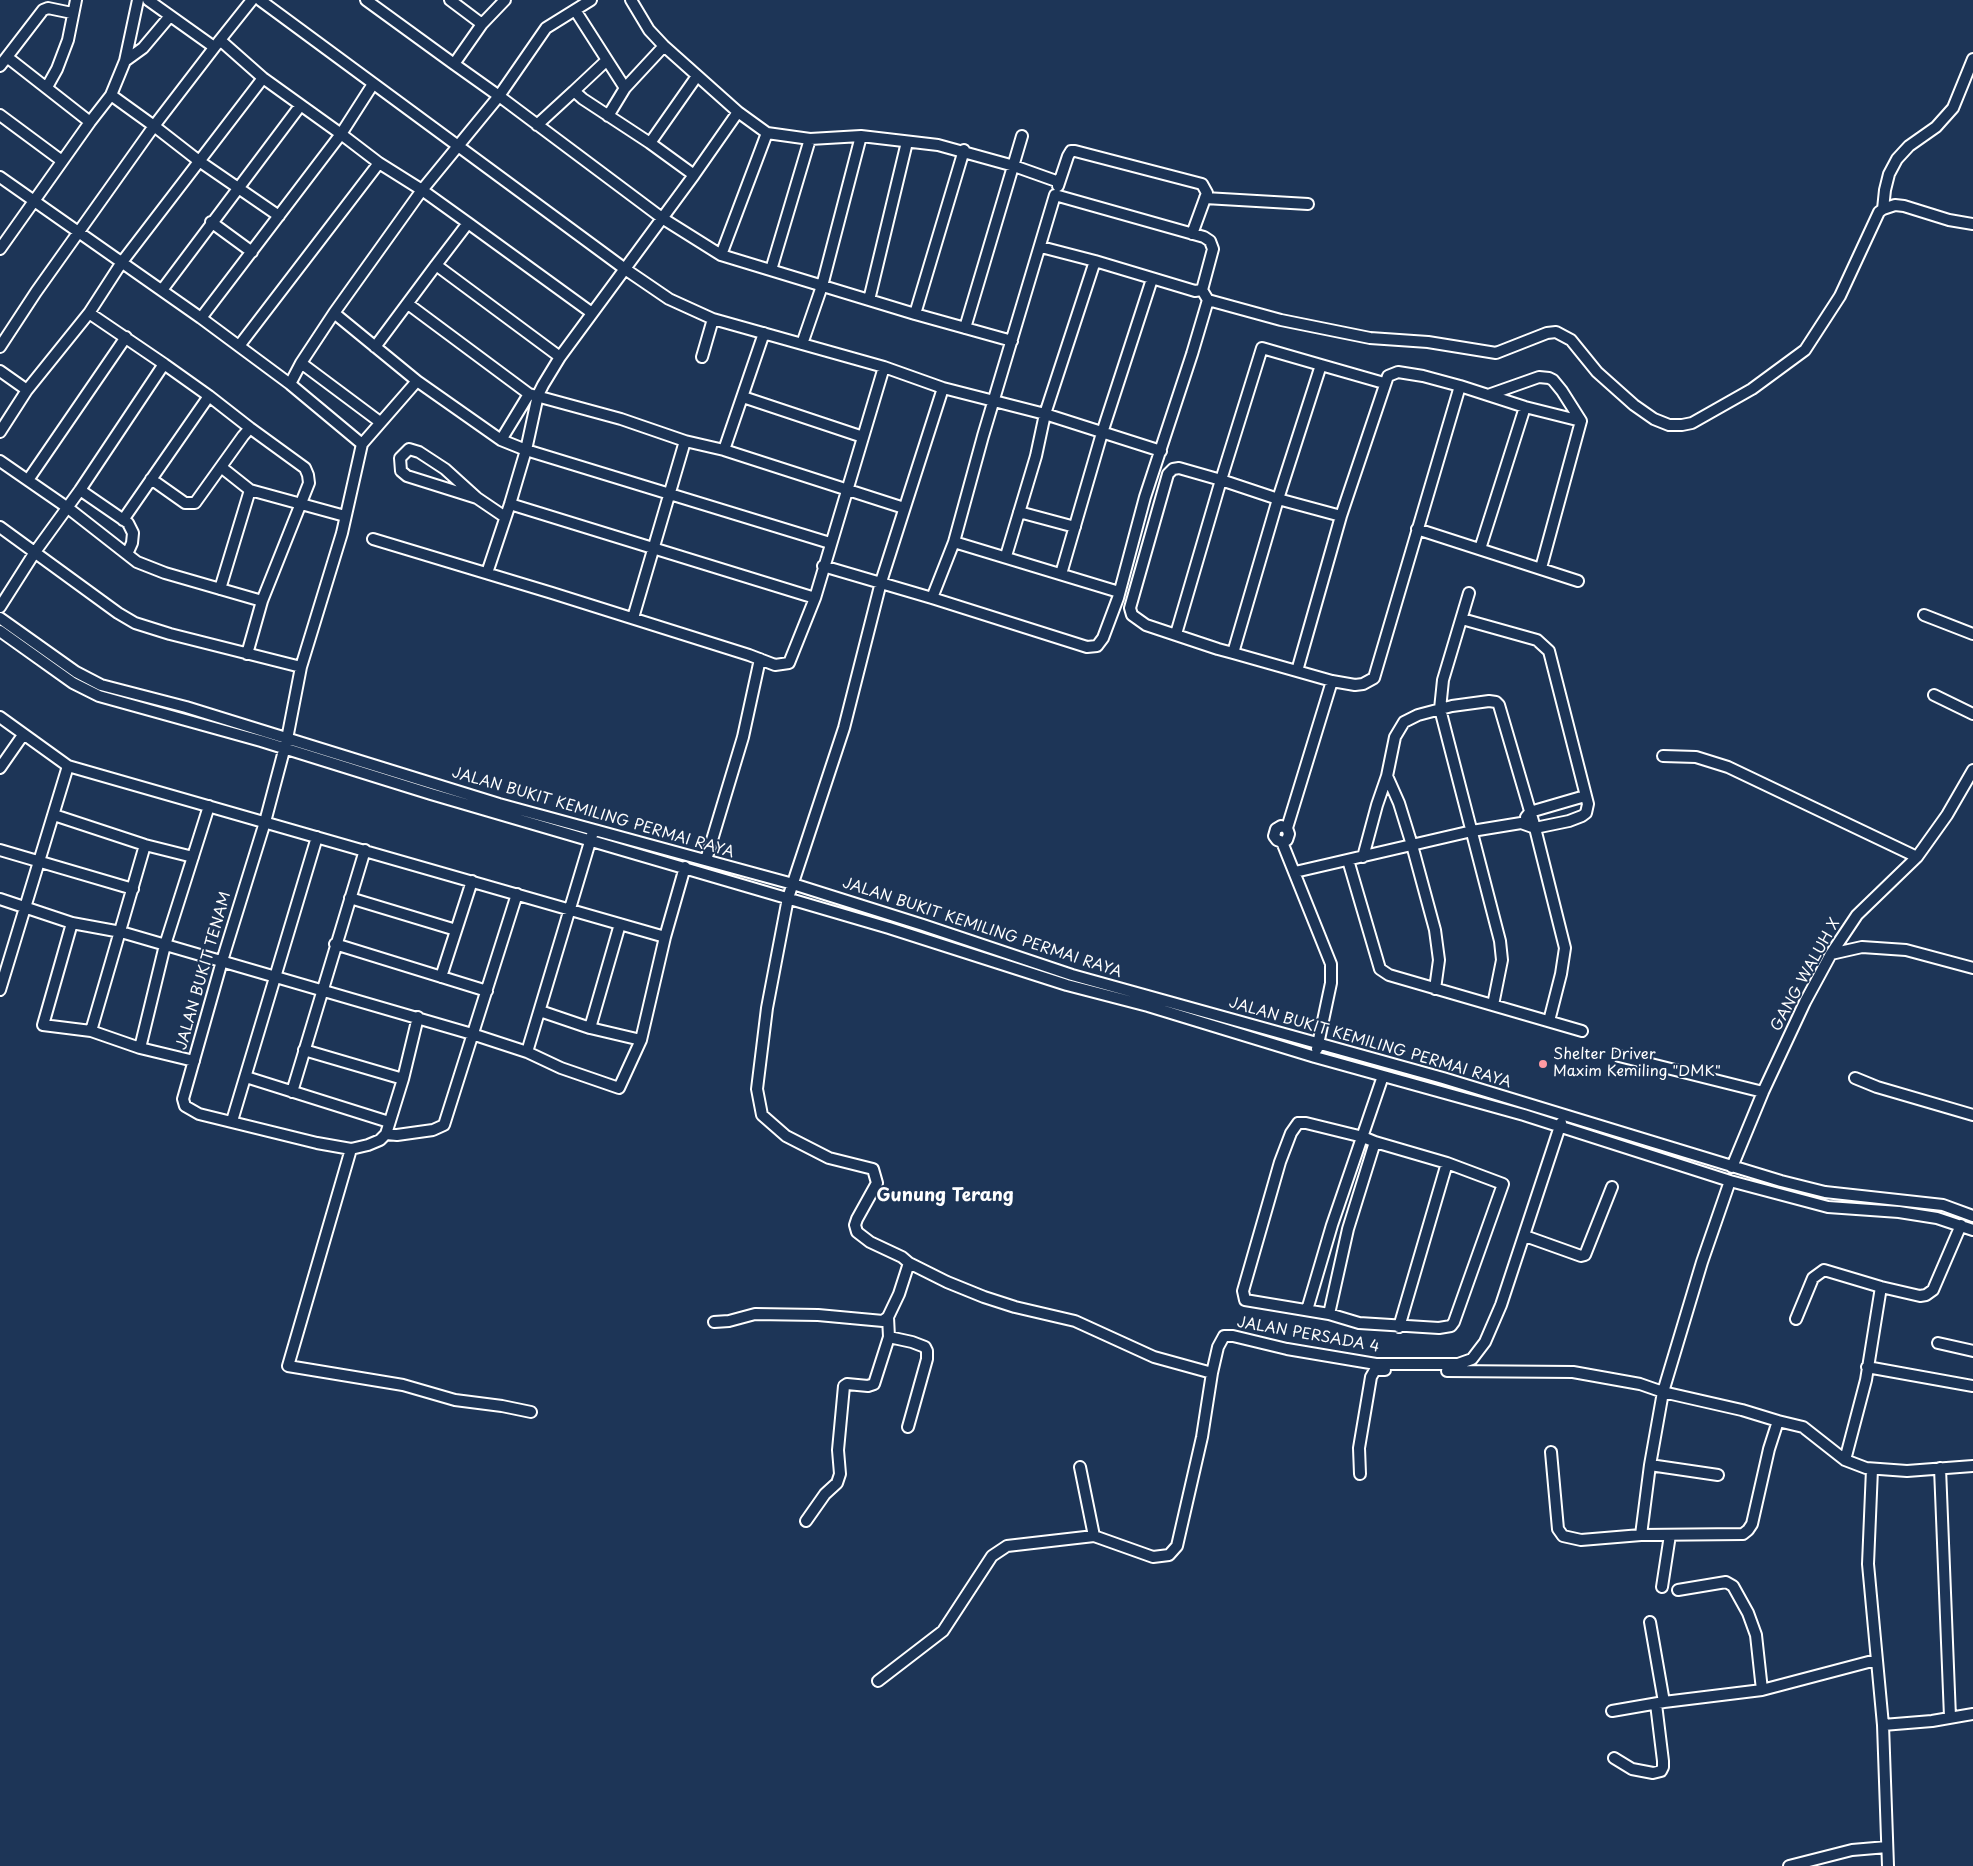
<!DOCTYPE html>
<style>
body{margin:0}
canvas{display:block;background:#1d3557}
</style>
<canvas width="1973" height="1866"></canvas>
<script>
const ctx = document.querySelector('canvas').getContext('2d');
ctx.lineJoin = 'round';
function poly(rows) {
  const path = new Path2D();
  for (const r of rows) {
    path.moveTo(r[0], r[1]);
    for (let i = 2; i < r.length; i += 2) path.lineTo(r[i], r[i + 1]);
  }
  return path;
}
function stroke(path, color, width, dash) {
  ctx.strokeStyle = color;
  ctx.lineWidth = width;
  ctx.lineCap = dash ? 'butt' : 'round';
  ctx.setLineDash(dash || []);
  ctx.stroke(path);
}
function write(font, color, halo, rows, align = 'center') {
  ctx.font = font + ' "Playpen Sans",sans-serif';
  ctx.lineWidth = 4;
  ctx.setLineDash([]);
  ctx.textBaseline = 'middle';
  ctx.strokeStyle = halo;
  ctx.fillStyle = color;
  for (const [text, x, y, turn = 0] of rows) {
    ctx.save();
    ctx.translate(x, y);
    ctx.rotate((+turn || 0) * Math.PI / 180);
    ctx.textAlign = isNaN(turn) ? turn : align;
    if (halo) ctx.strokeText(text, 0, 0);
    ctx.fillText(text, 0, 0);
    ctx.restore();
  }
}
const minor = poly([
 [148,0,214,47],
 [260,0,625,269,669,299,713,319,884,367,943,388,1045,414,1161,451],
 [366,0,454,64],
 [450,0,482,24],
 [505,0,482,24,454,64,499,96,422,190,468,223,436,265,560,357],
 [591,0,546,28,499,96,662,218,721,255,915,314,1012,341],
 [631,0,649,30,664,46,738,112],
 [220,40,154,126,199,161,279,216],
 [7,57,90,122],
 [607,60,625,88,664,46],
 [125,61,143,48,170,16],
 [0,66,43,10,48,8,72,13],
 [47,87,57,69,68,40,76,0],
 [574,91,607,60,575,10],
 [0,115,62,161],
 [608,116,625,88],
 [537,125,574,91,583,99,650,143],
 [694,175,650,143,697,76],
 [0,177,201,318,290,384,362,444],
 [1058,186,1068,156,1071,151,1075,151,1202,184,1207,193,1192,234],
 [1205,198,1308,204],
 [1883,209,1885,190,1889,174,1897,159,1909,146,1936,127,1953,108,1973,59],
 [211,222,252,252],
 [468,223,592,313],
 [1041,247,1095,261],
 [0,249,90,122,111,95,125,61,138,0],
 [721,255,767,133],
 [771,270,810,139],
 [162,290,300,106],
 [869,300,907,142],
 [1208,300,1281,320,1370,338,1428,342,1496,353,1547,333,1556,332,1571,340,1597,372,1634,405,1654,419,1669,425,1682,425,1692,423,1752,389,1805,350,1840,296,1879,212,1883,209,1895,205,1904,206,1949,220,1973,224],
 [408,304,529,394,621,419,685,441],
 [89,313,122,262,263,78],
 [334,313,417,381],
 [915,314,964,150],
 [201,318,341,134,263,78,220,40,252,0],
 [965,328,1022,136],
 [802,344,822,286,861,136],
 [239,346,379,163],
 [0,347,36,292,154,126,111,95],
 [375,347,436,265],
 [702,357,713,319],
 [301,363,380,422],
 [164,364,209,396],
 [1321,365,1278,499,1221,480,1262,348,1321,365,1384,383],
 [0,371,27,390],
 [290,384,301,363,334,313,422,190,379,163,341,134,373,84],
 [1460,386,1525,407,1581,421],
 [1488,395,1539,377,1549,378,1553,380,1562,391,1581,421,1541,568],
 [743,397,863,437],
 [0,432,27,390,89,313,164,364,80,490,35,552,0,607],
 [501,440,529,394],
 [724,450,764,333],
 [0,461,68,508,137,562,165,573,262,601],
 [151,479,185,503,195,503,243,436,250,428,305,468,308,475,309,483,262,601,247,654],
 [28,480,126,337],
 [80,490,128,523,133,533,132,543,127,554],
 [250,490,345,516],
 [477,498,407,476,401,471,400,458,409,449,419,452,445,469,477,498,505,517],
 [510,504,815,598],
 [1019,512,1075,527],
 [123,520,209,396,250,428],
 [0,527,118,613,135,623,170,634,301,667],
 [1417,529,1578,581],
 [373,539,552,593,749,655,775,665,789,663,815,598,884,367],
 [954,542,1119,592],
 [1480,549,1525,407],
 [823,566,932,598,1087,647,1097,646,1103,638,1118,598,1145,497,1192,354,1208,300,1202,290,1195,291,1095,261,1045,414,1036,456,1006,556],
 [487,573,510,504,526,450,538,395,543,385,560,357,694,175,738,112,767,133,810,139,861,136,938,145,1014,166,1059,182],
 [1061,574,1102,433,1152,279],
 [220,589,250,490,221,467],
 [1469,593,1443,680,1440,709,1500,941,1502,960,1493,1005],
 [932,598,954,542,983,436,1055,195,1204,237,1210,241,1213,249,1202,290],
 [1924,615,1973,634],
 [0,618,76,672,101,685,186,707,499,804,793,884,923,925,1072,975,1443,1078,1781,1181,1825,1192,1943,1205,1973,1216],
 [633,618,685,441,724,450,904,508],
 [0,631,73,683,99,696,261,741,431,794,889,928,1067,985,1148,1006,1315,1057,1524,1115,1730,1181,1828,1207,1899,1212,1937,1218,1973,1230],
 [1176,634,1221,480,1179,468,1173,469,1168,474,1130,608,1132,615,1146,625,1218,649,1233,653,1332,681,1355,685,1363,684,1374,678,1460,386,1423,376,1398,372,1388,376,1341,516,1297,671],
 [1233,653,1278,499,1341,516],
 [1934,695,1973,714],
 [0,717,68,766,665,937],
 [1663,756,1696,757,1728,767,1917,857],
 [0,768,23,735],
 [1387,776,1399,803,1412,845,1435,930,1439,960,1435,989],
 [54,815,145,845,193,857],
 [1526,817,1530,812,1585,796],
 [1287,828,1332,681],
 [1282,842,1287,840,1289,834,1287,828,1281,826,1276,829,1274,836,1277,840,1282,842,1331,964,1331,983,1317,1049],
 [0,850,133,889],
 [1363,857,1377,805,1387,776,1395,737,1404,722,1418,715,1452,706,1489,701,1496,702,1499,705,1535,828,1565,948,1561,974,1549,1021],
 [706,860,743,737,760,659],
 [1348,860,1380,969,1389,975,1582,1031],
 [1295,872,1472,831,1521,823,1535,828,1569,821,1582,816,1586,813,1588,804,1549,651,1537,640,1462,619],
 [350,898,456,930],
 [0,899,72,923,121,932,472,1034,527,1052,561,1068,619,1088,641,1040,665,937,685,867],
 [72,923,43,1025,91,1031,140,1048,194,1061],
 [335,944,487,991],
 [1831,954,1862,947,1906,950,1973,968],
 [441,977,472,881],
 [0,990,68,766],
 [540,1011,590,1028,641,1040],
 [418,1017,403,1079,386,1134,397,1135,433,1130,444,1125,517,894],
 [590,1028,620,924],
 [91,1031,145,845],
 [140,1048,165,945,209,806],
 [304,1050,403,1079],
 [527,1052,592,835],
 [1619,1056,1763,1092],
 [246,1077,389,1122],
 [1855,1078,1877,1087,1973,1115],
 [292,1092,365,850],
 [232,1121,317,837],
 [1298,1123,1306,1123,1363,1137,1375,1142,1447,1163,1503,1184,1454,1322,1451,1326,1439,1328,1359,1323,1329,1314,1245,1300,1243,1291,1280,1162,1291,1133,1298,1123],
 [386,1134,380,1140,368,1145,351,1149,317,1143,199,1114,185,1106,183,1099,222,961,265,822,287,739,301,667,342,533,362,444,417,381,501,440,526,450,830,543],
 [351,1149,288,1366,403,1385,455,1400,502,1406,531,1412],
 [1732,1167,1763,1092,1805,1002,1831,954,1857,915,1917,857,1947,815,1973,770],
 [1525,1236,1581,1256,1585,1255,1612,1187],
 [909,1263,902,1257,870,1242,857,1232,855,1225,857,1219,877,1183,873,1169,829,1158,786,1136,762,1115,757,1089,767,1008,788,898,844,728,881,582,943,388],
 [1307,1310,1332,1225,1383,1076],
 [1329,1314,1348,1229,1375,1142],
 [1796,1319,1813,1278,1824,1270,1881,1287,1920,1296,1926,1295,1933,1290,1961,1225],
 [714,1322,729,1321,755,1314,818,1315,883,1321,888,1317,899,1294,909,1263,947,1282,984,1297,1015,1307,1075,1321,1154,1357,1212,1373],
 [1399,1327,1447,1163],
 [889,1337,912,1342,925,1347,927,1351,927,1359,908,1427],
 [1938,1343,1973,1351],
 [1867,1367,1973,1386],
 [1447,1371,1573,1372,1640,1384,1663,1392,1742,1410,1778,1421],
 [1551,1452,1558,1529,1563,1536,1581,1540,1641,1535,1743,1534,1748,1530,1752,1524,1769,1449,1778,1421,1803,1427,1845,1460,1866,1468,1907,1471,1973,1466],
 [1845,1460,1866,1380,1881,1287],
 [1650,1465,1718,1475],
 [1080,1467,1094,1536,1153,1557,1169,1555,1177,1546,1202,1437,1212,1373,1218,1347,1224,1336,1233,1336,1287,1349,1376,1364,1458,1364,1472,1359,1485,1342,1501,1305,1561,1123],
 [1940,1468,1950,1717],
 [1872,1469,1868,1564,1883,1725,1888,1866],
 [1360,1474,1359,1448,1371,1377,1375,1370,1385,1370],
 [806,1521,825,1494,837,1483,840,1474,838,1450,844,1386,847,1384,868,1386,874,1384,889,1337,888,1317],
 [1641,1535,1650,1465,1663,1392,1702,1262,1730,1181],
 [1662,1587,1670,1535],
 [1678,1590,1726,1582,1733,1586,1748,1613,1756,1635,1762,1690],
 [1650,1622,1664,1702],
 [878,1681,943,1631,992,1556,1007,1546,1094,1536],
 [1612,1711,1664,1702,1762,1690,1876,1660],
 [1883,1725,1932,1721,1973,1714],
 [1614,1758,1632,1769,1653,1773,1661,1771,1663,1767,1663,1761,1656,1704],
 [1789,1866,1852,1850,1887,1847]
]);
stroke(minor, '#fff', 14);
stroke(minor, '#1d3557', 10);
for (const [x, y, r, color] of [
 [1543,1064,5,"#ff9aa2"]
]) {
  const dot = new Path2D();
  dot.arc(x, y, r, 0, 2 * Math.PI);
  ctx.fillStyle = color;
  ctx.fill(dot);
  stroke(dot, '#1d3557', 2);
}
write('15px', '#fff', '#1d3557', [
 ["JALAN BUKIT KEMILING PERMAI RAYA",593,813,16],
 ["JALAN BUKIT KEMILING PERMAI RAYA",982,928,18],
 ["JALAN BUKIT TENAM",204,971,-74],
 ["GANG WALUH X",1806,975,-61],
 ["JALAN BUKIT KEMILING PERMAI RAYA",1370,1043,16],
 ["JALAN PERSADA 4",1308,1335,10]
]);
write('15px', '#fff', '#1d3557', [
 ["Shelter Driver",1553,1055],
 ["Maxim Kemiling \"DMK\"",1553,1072]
], 'left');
write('bold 18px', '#fff', '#1d3557', [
 ["Gunung Terang",945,1196]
]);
</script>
